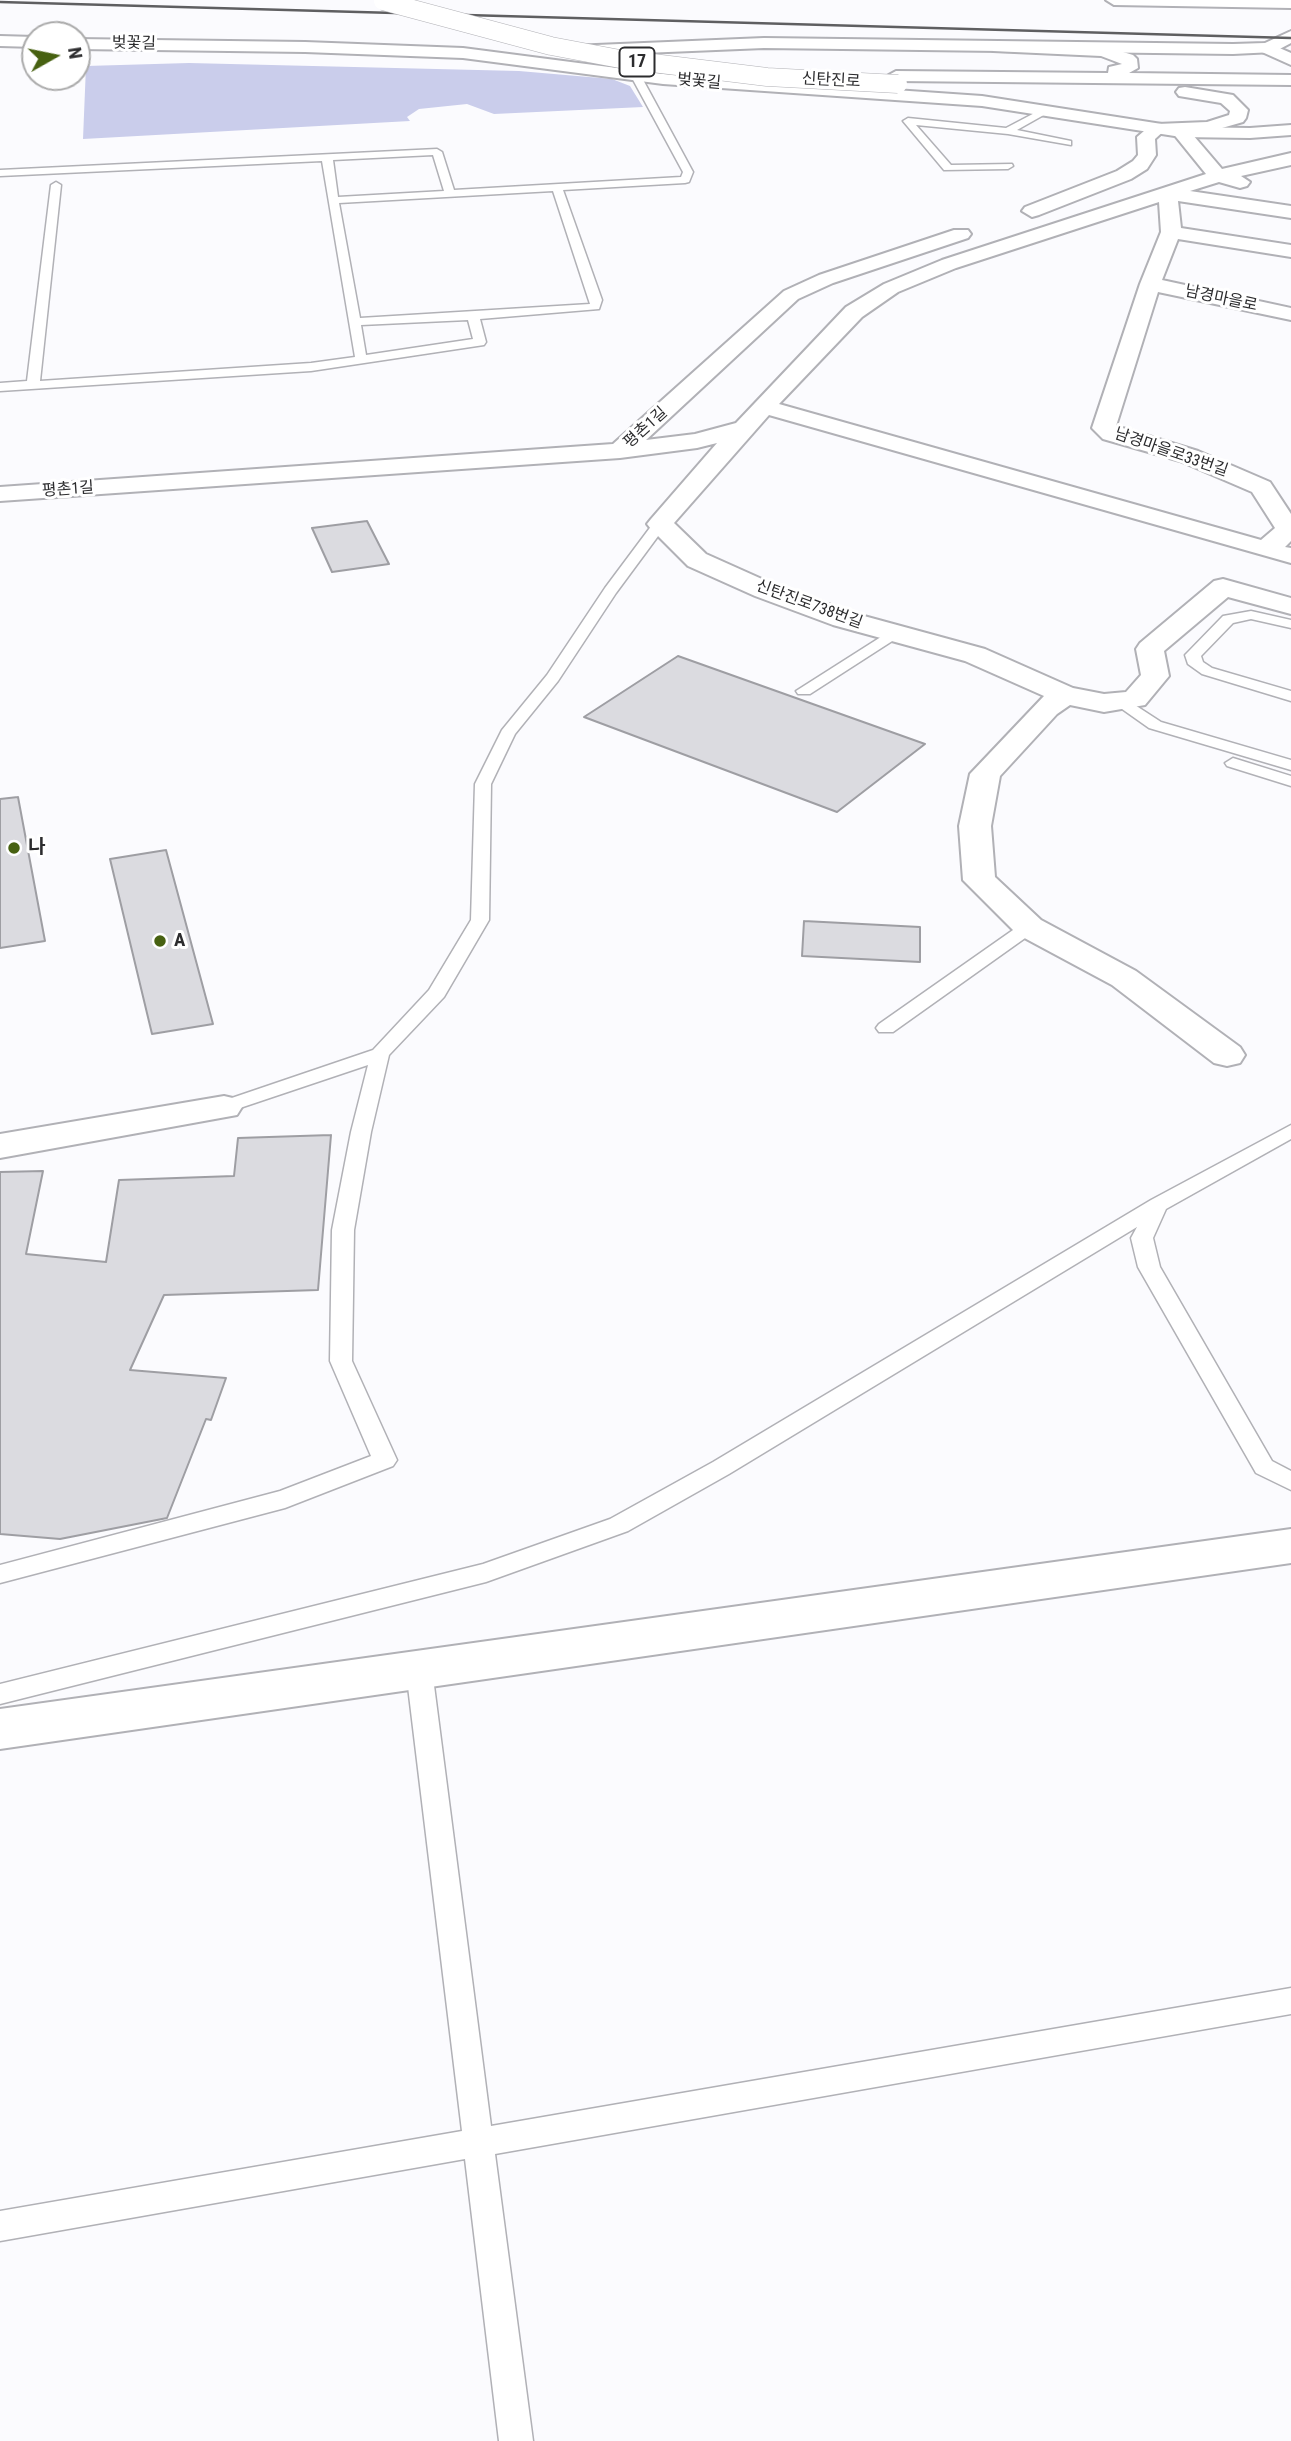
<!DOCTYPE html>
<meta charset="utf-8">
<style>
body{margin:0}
#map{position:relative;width:1291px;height:2441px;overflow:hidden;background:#fbfbfe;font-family:"Roboto Condensed",sans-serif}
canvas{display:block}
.north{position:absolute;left:21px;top:21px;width:70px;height:70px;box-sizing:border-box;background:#fff;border:2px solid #ababab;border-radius:50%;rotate:81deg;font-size:19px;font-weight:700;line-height:28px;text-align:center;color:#2c2c2e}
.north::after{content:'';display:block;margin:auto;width:24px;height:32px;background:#476111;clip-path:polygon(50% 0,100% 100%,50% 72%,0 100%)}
</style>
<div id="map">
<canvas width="1291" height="2441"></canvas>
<div class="north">N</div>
</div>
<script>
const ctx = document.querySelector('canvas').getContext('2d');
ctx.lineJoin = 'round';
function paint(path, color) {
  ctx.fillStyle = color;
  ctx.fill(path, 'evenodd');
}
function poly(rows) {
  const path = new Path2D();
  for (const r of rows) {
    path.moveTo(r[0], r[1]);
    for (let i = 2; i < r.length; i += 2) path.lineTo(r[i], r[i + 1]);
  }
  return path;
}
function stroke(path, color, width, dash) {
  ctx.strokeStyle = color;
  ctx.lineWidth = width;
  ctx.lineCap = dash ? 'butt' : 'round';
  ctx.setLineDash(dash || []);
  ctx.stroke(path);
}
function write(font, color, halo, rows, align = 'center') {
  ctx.font = font + ' "Roboto Condensed","Noto Sans KR",sans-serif';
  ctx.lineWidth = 6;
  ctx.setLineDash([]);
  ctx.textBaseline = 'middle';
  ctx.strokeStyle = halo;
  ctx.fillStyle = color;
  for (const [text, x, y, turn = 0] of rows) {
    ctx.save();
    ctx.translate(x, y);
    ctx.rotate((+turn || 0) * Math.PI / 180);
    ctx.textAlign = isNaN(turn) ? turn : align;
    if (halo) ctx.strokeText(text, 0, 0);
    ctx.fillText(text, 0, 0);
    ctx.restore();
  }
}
paint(poly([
 [189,63,519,71,612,79,630,86,643,107,494,114,467,104,419,109,407,117,410,121,83,139,86,66]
]), '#cacdeb');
const building = poly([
 [367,521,389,564,332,572,312,528,367,521],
 [678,656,925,744,837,812,584,717,678,656],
 [18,797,45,941,0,948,0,799,18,797],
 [166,850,213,1024,152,1034,110,859,166,850],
 [804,921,920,927,920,962,802,956,804,921],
 [331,1135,318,1290,164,1295,130,1370,226,1378,211,1420,206,1419,167,1518,60,1539,0,1534,0,1172,43,1171,26,1254,106,1262,119,1180,234,1176,238,1138,331,1135]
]);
paint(building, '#dbdbe0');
stroke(building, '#9e9ea3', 2);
const lane = poly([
 [636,73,641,76,693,172,689,182,685,183,563,190,602,300,599,309,480,319,486,342,484,345,311,371,0,391,0,383,27,381,51,185,56,182,61,185,40,381,311,363,355,357,322,161,0,176,0,170,437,149,442,152,454,190,681,177,683,172,631,76,636,73],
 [433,155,444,191,338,197,333,160,433,155],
 [553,191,590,304,360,318,339,203,553,191],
 [468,320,473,339,366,355,361,325,468,320],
 [1046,107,1051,110,1049,112,1017,130,1071,141,1071,145,1008,134,916,125,951,165,1012,164,1013,166,1008,169,944,170,903,121,908,118,1006,128,1046,107],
 [660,520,667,524,616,593,558,681,515,734,491,784,489,920,444,997,389,1055,371,1132,354,1230,352,1361,397,1460,393,1466,285,1508,0,1583,0,1565,280,1491,371,1456,330,1361,332,1230,351,1132,368,1065,231,1111,224,1113,217,1111,214,1107,217,1103,373,1050,429,990,471,920,475,784,502,730,547,675,605,588,655,521,660,520],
 [1251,611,1291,620,1291,628,1251,619,1233,623,1201,656,1203,662,1212,668,1291,691,1291,701,1202,674,1188,664,1185,655,1188,652,1223,616,1251,611],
 [895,628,903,633,900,636,810,694,798,694,796,691,895,628],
 [1121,696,1161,722,1291,760,1291,770,1149,728,1115,704,1113,701,1121,696],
 [1233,758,1291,776,1291,786,1227,766,1225,763,1233,758],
 [1029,922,1035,923,1038,927,1035,931,893,1032,879,1032,876,1028,879,1024,1023,923,1029,922],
 [1291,1125,1291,1139,1166,1209,1153,1238,1160,1267,1272,1461,1291,1471,1291,1490,1256,1473,1138,1267,1131,1238,1137,1227,729,1474,628,1531,486,1582,0,1704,0,1684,483,1564,610,1519,713,1462,1151,1200,1291,1125],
 [419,1660,428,1663,432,1670,491,2126,1291,1988,1291,2014,495,2154,533,2441,499,2441,465,2159,0,2241,0,2211,462,2131,406,1670,410,1663,419,1660]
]);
const street = poly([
 [1106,0,1291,0,1291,8,1114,5,1106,0],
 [1157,124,1166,129,1155,139,1156,155,1147,169,1131,179,1039,215,1032,217,1022,211,1025,207,1117,171,1133,161,1138,155,1137,137,1151,125,1157,124],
 [1181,127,1187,128,1222,169,1291,153,1291,165,1241,176,1250,182,1247,186,1240,188,1219,182,1190,191,1291,206,1291,218,1178,201,1181,228,1291,245,1291,257,1178,239,1162,280,1291,308,1291,320,1158,292,1116,426,1198,451,1270,482,1291,514,1291,541,1285,547,1291,548,1291,563,769,415,674,523,706,554,773,584,853,613,985,649,1073,688,1104,694,1126,692,1141,675,1136,649,1140,643,1214,581,1223,579,1291,598,1291,614,1228,597,1164,651,1169,676,1145,705,1104,712,1070,705,1057,714,1000,776,991,826,995,877,1041,920,1136,971,1240,1047,1245,1055,1240,1063,1227,1066,1214,1063,1112,985,1017,934,963,880,959,826,970,774,1044,696,965,661,833,625,755,596,688,566,651,529,647,524,651,519,717,443,697,448,620,458,0,501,0,487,613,444,784,291,819,275,954,230,968,230,971,234,968,238,833,283,798,299,646,440,695,434,736,423,846,307,884,284,942,260,1206,174,1172,132,1181,127],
 [1159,202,1161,232,1140,284,1092,428,1103,439,1180,461,1252,492,1275,528,1261,540,779,404,862,317,898,292,956,268,1159,202],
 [224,1096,237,1099,242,1107,237,1115,0,1158,0,1134,224,1096],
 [1291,1529,1291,1563,0,1749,0,1709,1291,1529]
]);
const secondary = poly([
 [1291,31,1291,43,1274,52,1233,54,764,48,572,56,564,51,572,46,764,38,1233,44,1265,43,1291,31],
 [0,36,35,37,35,47,0,46,0,36],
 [77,39,305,42,463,48,663,74,982,96,1181,127,1250,128,1291,125,1291,135,1250,138,1181,137,982,106,663,84,463,58,305,52,77,49,77,39]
]);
const primary = poly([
 [999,42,1103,46,1133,55,1137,59,1138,68,1129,73,1291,75,1291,85,896,81,887,76,896,71,1108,73,1109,67,1122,64,1101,56,993,51,991,47,993,43,999,42],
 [1268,43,1291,53,1291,65,1262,52,1260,48,1262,44,1268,43],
 [1185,87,1233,95,1248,110,1246,118,1243,122,1208,132,1151,133,1148,129,1157,124,1207,122,1229,115,1230,111,1221,103,1179,96,1176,92,1179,88,1185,87]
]);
stroke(lane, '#b1b1b6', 3);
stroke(street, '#b1b1b6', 4);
stroke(secondary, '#b1b1b6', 4);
stroke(primary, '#b1b1b6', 4);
paint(lane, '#fff');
paint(street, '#fff');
paint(secondary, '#fff');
paint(primary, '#fff');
stroke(poly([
 [0,2,1291,38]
]), '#5f5f61', 2.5);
const primaryBridge = poly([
 [383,1,551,46,620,59,767,77,898,84]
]);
stroke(primaryBridge, '#b1b1b6', 19, []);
stroke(primaryBridge, '#fff', 18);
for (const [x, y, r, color] of [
 [14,848,7,"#476111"],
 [160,941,7,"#476111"]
]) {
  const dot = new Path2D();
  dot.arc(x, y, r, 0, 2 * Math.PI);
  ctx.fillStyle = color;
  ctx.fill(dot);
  stroke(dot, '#fff', 2.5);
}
write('16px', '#2c2c2e', '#fff', [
 ["벚꽃길",134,44,1],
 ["신탄진로",831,81,3],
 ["벚꽃길",699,82,5],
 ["남경마을로",1221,299,12],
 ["평촌1길",646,428,-42],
 ["남경마을로33번길",1171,453,19],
 ["평촌1길",68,490,-4],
 ["신탄진로738번길",809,605,20]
]);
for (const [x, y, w] of [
 [637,62,35]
]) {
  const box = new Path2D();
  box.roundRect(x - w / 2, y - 14.5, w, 29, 5);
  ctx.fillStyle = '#fff';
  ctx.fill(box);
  stroke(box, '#2c2c2e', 2);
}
write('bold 18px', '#2c2c2e', null, [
 ["17",637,62]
]);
write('bold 19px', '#2c2c2e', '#fff', [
 ["나",28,848],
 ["A",174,941]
], 'left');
</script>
